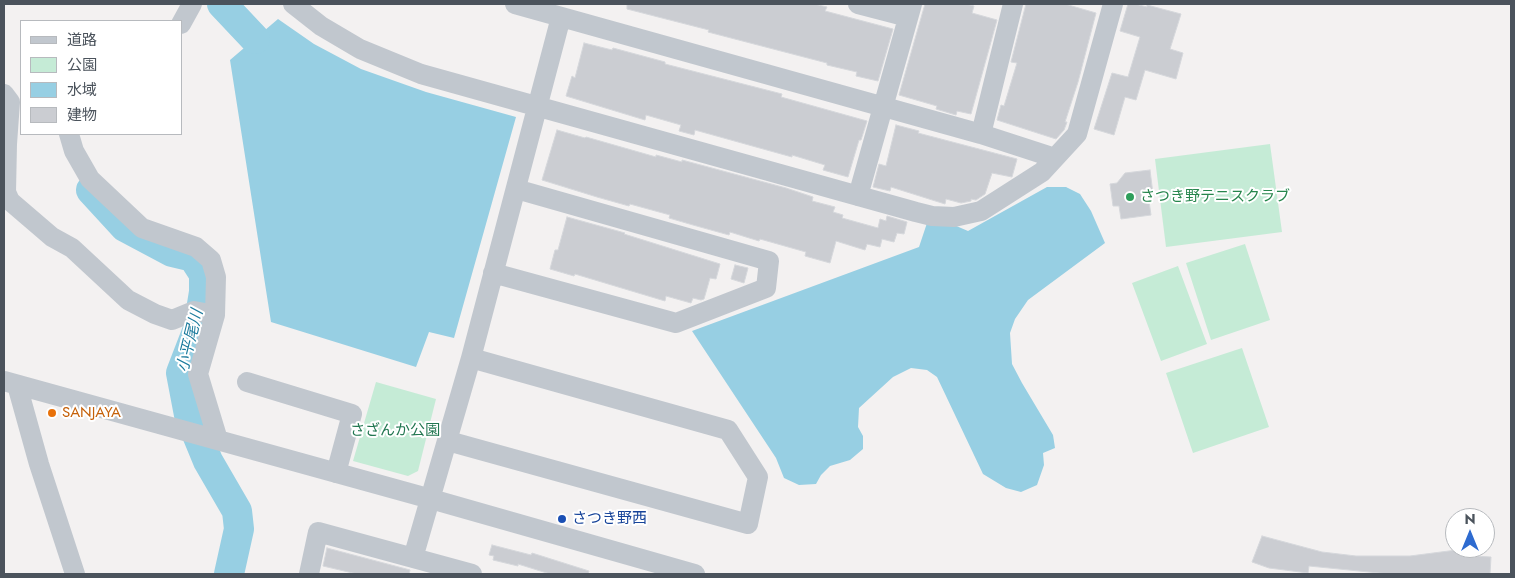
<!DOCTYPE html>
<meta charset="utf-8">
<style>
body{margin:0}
#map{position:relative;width:1515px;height:578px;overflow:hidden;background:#f3f1f1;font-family:Jost,"Noto Sans JP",sans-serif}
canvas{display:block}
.frame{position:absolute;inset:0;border:5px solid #4b535c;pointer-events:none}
.legend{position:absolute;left:20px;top:20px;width:162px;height:115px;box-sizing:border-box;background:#fff;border:1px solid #b7babe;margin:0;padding:6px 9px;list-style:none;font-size:15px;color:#4b535c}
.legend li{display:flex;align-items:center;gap:10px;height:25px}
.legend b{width:25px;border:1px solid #b7babe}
.north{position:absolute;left:1445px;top:508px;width:50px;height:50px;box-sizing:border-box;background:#fff;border:1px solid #b7babe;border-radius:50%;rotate:0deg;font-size:14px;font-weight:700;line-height:20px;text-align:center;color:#4b535c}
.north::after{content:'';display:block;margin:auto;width:18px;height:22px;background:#2e6bd0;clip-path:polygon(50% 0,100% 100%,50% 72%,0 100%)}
</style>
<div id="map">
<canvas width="1515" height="578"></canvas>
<div class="frame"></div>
<ul class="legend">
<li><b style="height:6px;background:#c1c7ce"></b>道路</li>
<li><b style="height:14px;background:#c5ebd6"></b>公園</li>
<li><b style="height:14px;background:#97cfe3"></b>水域</li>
<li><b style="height:14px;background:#cbcdd2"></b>建物</li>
</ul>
<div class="north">N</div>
</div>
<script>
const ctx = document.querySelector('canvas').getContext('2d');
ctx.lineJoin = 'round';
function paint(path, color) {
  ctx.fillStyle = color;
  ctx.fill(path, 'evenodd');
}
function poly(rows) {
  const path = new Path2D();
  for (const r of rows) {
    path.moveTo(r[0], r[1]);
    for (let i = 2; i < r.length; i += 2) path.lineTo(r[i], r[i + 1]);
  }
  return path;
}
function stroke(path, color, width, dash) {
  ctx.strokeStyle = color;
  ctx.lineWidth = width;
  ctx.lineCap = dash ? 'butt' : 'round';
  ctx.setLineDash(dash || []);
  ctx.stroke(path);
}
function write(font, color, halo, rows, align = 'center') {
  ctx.font = font + ' Jost,"Noto Sans JP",sans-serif';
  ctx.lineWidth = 4;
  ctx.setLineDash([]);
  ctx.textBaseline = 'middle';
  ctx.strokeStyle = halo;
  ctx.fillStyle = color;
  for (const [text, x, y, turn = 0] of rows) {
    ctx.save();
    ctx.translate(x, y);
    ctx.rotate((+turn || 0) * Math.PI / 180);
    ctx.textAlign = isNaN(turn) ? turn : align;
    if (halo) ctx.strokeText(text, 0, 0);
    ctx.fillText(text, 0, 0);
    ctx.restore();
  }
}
paint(poly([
 [1270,144,1282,232,1166,247,1155,159],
 [1245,244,1270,320,1211,340,1186,263],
 [1178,266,1207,344,1161,361,1132,283],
 [1242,348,1269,427,1193,453,1166,373],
 [376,382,436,399,418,471,408,476,353,461]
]), '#c5ebd6');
paint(poly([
 [278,19,314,44,361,69,426,92,516,117,454,338,429,332,416,367,271,322,230,60],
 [1047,187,1066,187,1080,194,1091,211,1105,243,1028,300,1015,319,1010,333,1012,364,1022,383,1053,435,1055,448,1043,453,1044,465,1037,485,1021,492,1006,488,983,474,937,377,927,370,911,368,893,377,859,408,858,427,863,436,863,449,850,460,830,466,821,475,816,484,799,485,784,478,776,458,692,331,919,247,927,223,947,222,968,231]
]), '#97cfe3');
stroke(poly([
 [222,4,255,39],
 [91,190,125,227,172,252,193,257,204,274,204,292,198,329,181,373,189,415,208,461,237,511,239,529,229,574]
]), '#97cfe3', 30);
const building = poly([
 [627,4,814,4,827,7,825,11,893,29,878,81,856,76,857,72,827,65,827,63,708,32,709,30,627,9,627,4],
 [925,4,966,4,974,6,972,13,997,20,971,114,957,111,956,115,936,109,937,106,899,95,925,4],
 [1026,4,1065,4,1096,13,1078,82,1065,122,1067,122,1064,130,1056,139,997,120,1001,105,1004,106,1017,63,1011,62,1026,4],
 [1128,4,1135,4,1147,7,1147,5,1181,14,1170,49,1183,53,1176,79,1145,70,1136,100,1125,97,1114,135,1094,129,1112,73,1128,77,1140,37,1120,31,1128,4],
 [584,43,612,50,613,48,665,62,665,64,782,94,781,97,867,121,861,140,859,140,848,177,823,170,825,165,792,155,792,157,695,130,694,135,679,131,681,125,646,115,645,120,566,96,572,76,575,78,584,43],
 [896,125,919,131,918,133,1017,159,1012,177,992,173,985,194,976,200,971,199,971,201,961,203,946,199,945,204,891,187,890,191,873,187,879,164,886,166,896,125],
 [557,130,585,138,586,137,656,157,656,155,682,162,682,160,786,188,813,197,812,201,835,207,833,212,843,215,842,218,878,228,880,219,886,221,887,216,907,222,904,234,897,233,894,242,882,239,880,247,867,244,865,250,836,241,830,263,805,256,806,252,760,239,759,241,730,232,729,235,693,225,669,218,670,215,630,204,629,206,597,197,542,180,557,130],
 [1150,170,1153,194,1148,194,1151,215,1121,219,1119,206,1113,206,1110,184,1117,183,1125,173,1150,170],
 [567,217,625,233,624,234,720,264,716,279,710,278,704,299,701,300,693,298,691,303,666,296,665,301,575,274,574,276,550,269,555,250,558,250,567,217],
 [735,265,748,268,744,283,731,279,735,265],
 [1262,536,1322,552,1356,556,1410,556,1472,548,1474,556,1491,557,1490,574,1389,574,1309,566,1308,573,1269,568,1252,562,1262,536],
 [492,545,531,555,532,553,589,571,588,574,550,574,518,564,518,566,493,560,494,556,489,555,492,545],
 [327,548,410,570,409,574,357,574,323,566,327,548]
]);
paint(building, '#cbcdd2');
stroke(building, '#d5d7db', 1);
stroke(poly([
 [293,4,321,26,360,49,421,74,916,212,932,216,954,217,981,211,1042,172,1077,134,1113,4],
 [515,4,981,134,1055,158],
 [858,4,908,17],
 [181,24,192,4],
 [4,94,10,102,7,144,6,192,10,201,52,237,72,248,128,300,155,314,172,320,194,311,215,315],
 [69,134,74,151,90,179,142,228,196,247,211,260,216,277,215,315,198,374,218,440],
 [981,134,1013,4],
 [858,196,912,4],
 [493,273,676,323,766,288,769,261,516,189],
 [4,381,431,499,695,574],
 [247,382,352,414,336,473],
 [17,385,39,464,75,574],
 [448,441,748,524,758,477,728,430,471,358],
 [413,558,471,358,561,17],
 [309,574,318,532,472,574]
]), '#c1c7ce', 20);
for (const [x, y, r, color] of [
 [1130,197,5,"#2e9e5b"],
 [52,413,5,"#e8710a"],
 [562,519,5,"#1a4fb4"]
]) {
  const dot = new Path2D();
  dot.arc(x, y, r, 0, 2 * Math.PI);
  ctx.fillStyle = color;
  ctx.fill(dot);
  stroke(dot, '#fff', 2);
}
write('15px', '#27864d', '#fff', [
 ["さつき野テニスクラブ",1140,197]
], 'left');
write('15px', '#c56008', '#fff', [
 ["SANJAYA",62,413]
], 'left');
write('15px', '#227751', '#fff', [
 ["さざんか公園",395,431]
]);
write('15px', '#164399', '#fff', [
 ["さつき野西",572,519]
], 'left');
write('italic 16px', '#1c7b9d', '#fff', [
 ["小平尾川",191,341,-76]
]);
</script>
